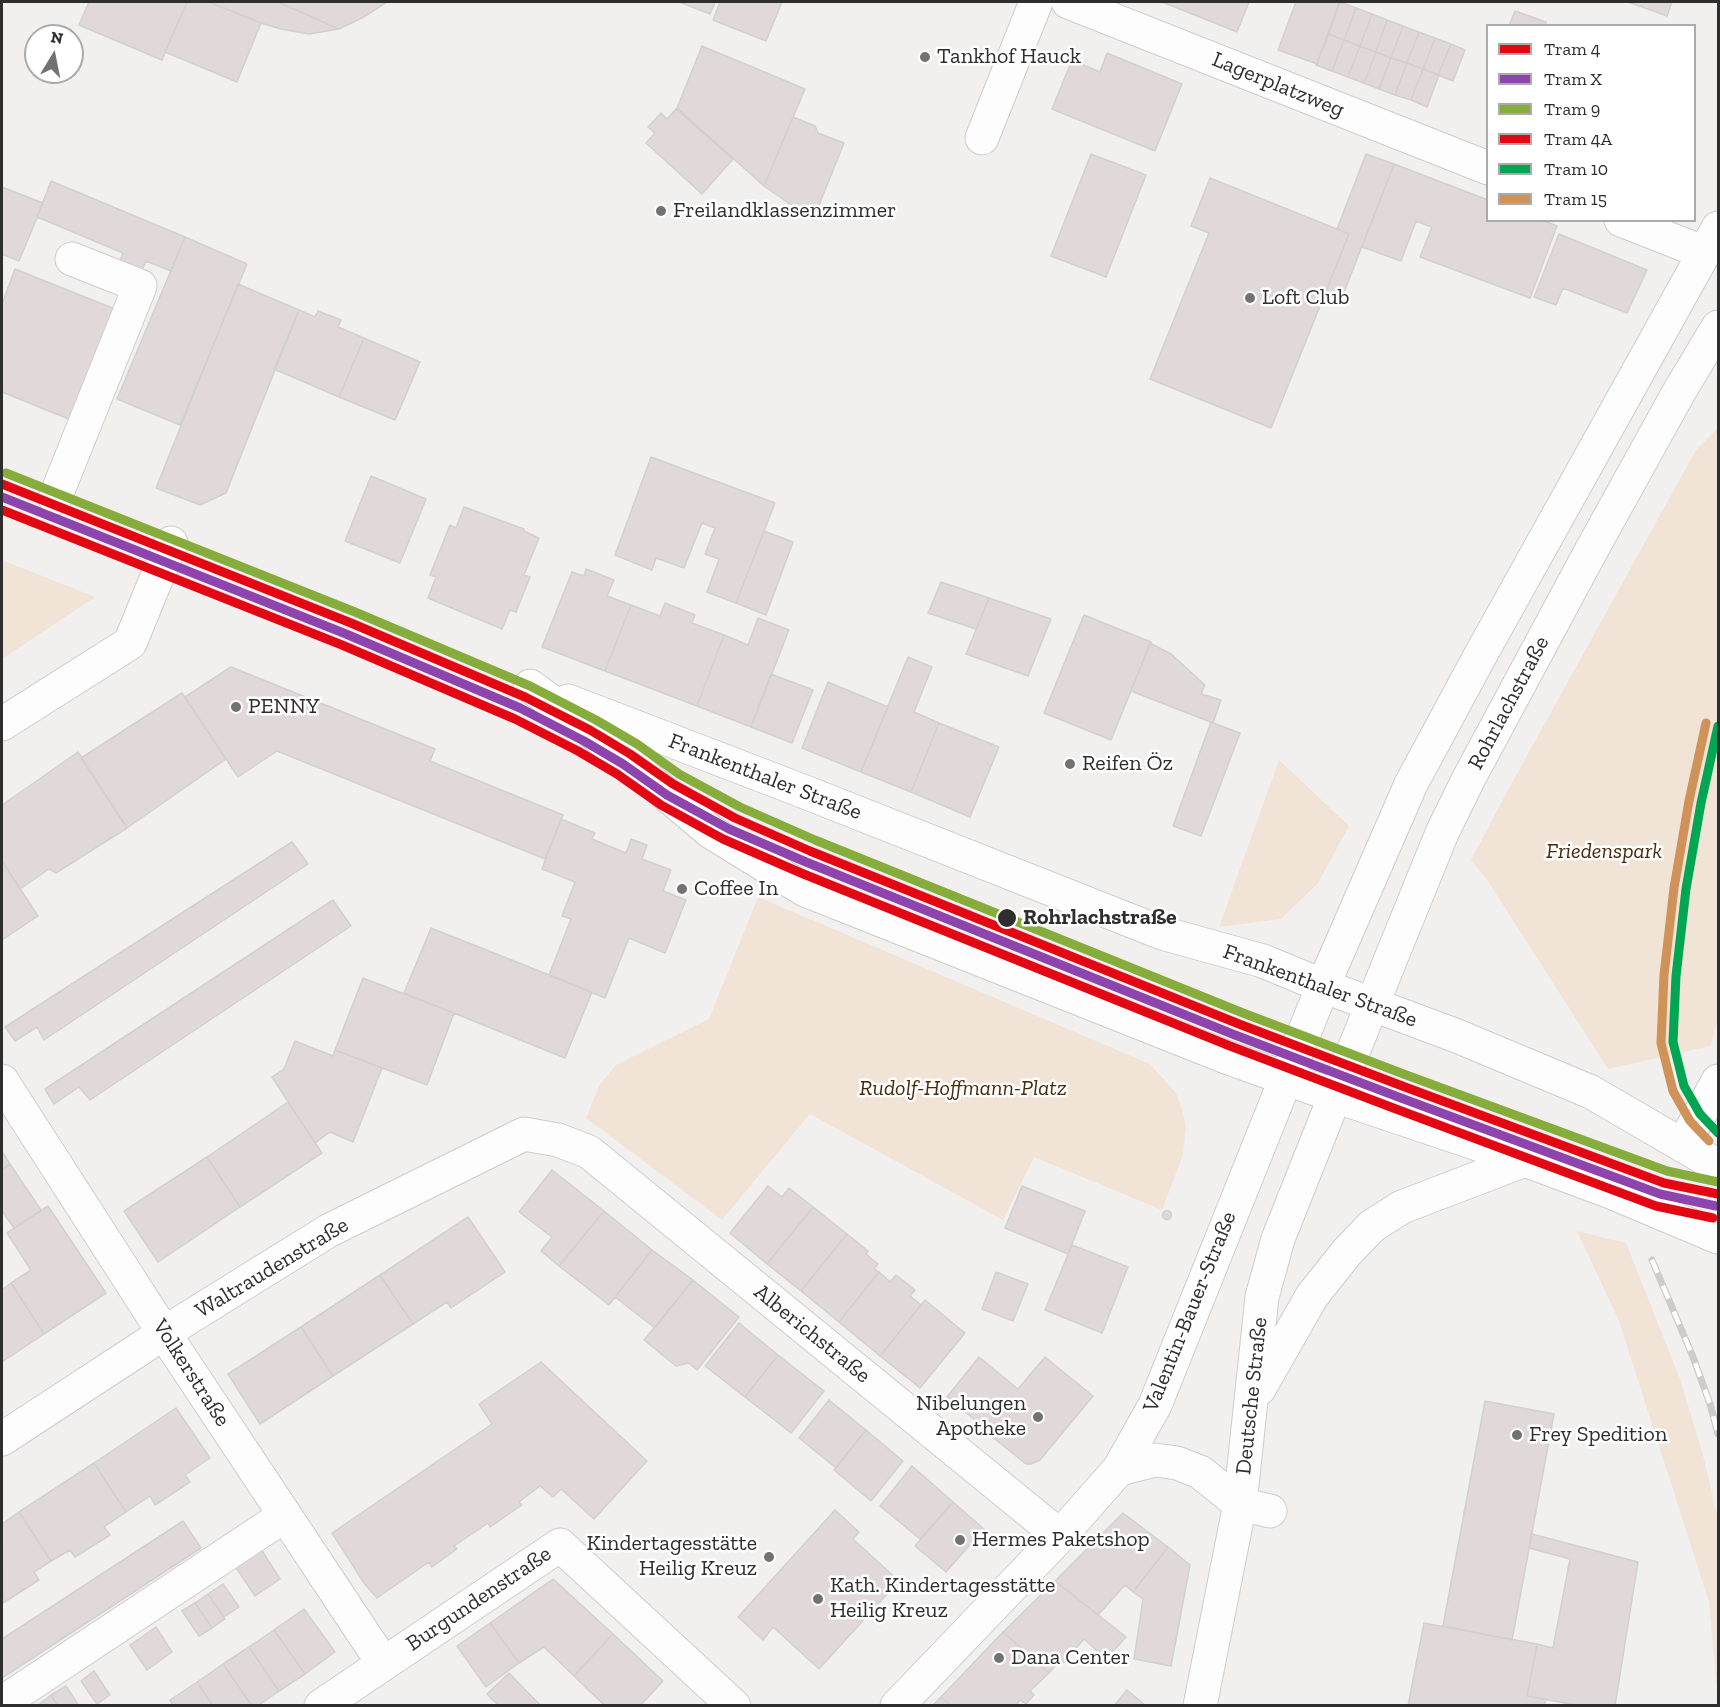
<!DOCTYPE html>
<meta charset="utf-8">
<style>
body{margin:0}
#map{position:relative;width:1720px;height:1707px;overflow:hidden;background:#f2f0ef;font-family:"Zilla Slab",serif}
canvas{display:block}
.frame{position:absolute;inset:0;border:3px solid #2f2e2e;pointer-events:none}
.legend{position:absolute;left:1486px;top:24px;width:210px;height:198px;box-sizing:border-box;background:#fff;border:2px solid #acabab;margin:0;padding:8px 10px;list-style:none;font-size:18px;color:#2f2e2e}
.legend li{display:flex;align-items:center;gap:12px;height:30px}
.legend b{width:30px;border:2px solid #acabab}
.north{position:absolute;left:24px;top:24px;width:60px;height:60px;box-sizing:border-box;background:#fff;border:2px solid #acabab;border-radius:50%;rotate:10deg;font-size:16px;font-weight:700;line-height:24px;text-align:center;color:#2f2e2e}
.north::after{content:'';display:block;margin:auto;width:21px;height:27px;background:#737272;clip-path:polygon(50% 0,100% 100%,50% 72%,0 100%)}
</style>
<div id="map">
<canvas width="1720" height="1707"></canvas>
<div class="frame"></div>
<ul class="legend">
<li><b style="height:8px;background:#e30613"></b>Tram 4</li>
<li><b style="height:8px;background:#8e44ad"></b>Tram X</li>
<li><b style="height:8px;background:#86ac3b"></b>Tram 9</li>
<li><b style="height:8px;background:#e30613"></b>Tram 4A</li>
<li><b style="height:8px;background:#00a651"></b>Tram 10</li>
<li><b style="height:8px;background:#cf9259"></b>Tram 15</li>
</ul>
<div class="north">N</div>
</div>
<script>
const ctx = document.querySelector('canvas').getContext('2d');
ctx.lineJoin = 'round';
function paint(path, color) {
  ctx.fillStyle = color;
  ctx.fill(path, 'evenodd');
}
function poly(rows) {
  const path = new Path2D();
  for (const r of rows) {
    if (r.length === 3) {
      path.moveTo(r[0] + r[2], r[1]);
      path.arc(r[0], r[1], r[2], 0, 2 * Math.PI);
      continue;
    }
    path.moveTo(r[0], r[1]);
    for (let i = 2; i < r.length; i += 2) path.lineTo(r[i], r[i + 1]);
  }
  return path;
}
function stroke(path, color, width, dash) {
  ctx.strokeStyle = color;
  ctx.lineWidth = width;
  ctx.lineCap = dash ? 'butt' : 'round';
  ctx.setLineDash(dash || []);
  ctx.stroke(path);
}
function write(font, color, halo, rows, align = 'center') {
  ctx.font = font + ' "Zilla Slab",serif';
  ctx.lineWidth = 5;
  ctx.setLineDash([]);
  ctx.textBaseline = 'middle';
  ctx.strokeStyle = halo;
  ctx.fillStyle = color;
  for (const [text, x, y, turn = 0] of rows) {
    ctx.save();
    ctx.translate(x, y);
    ctx.rotate((+turn || 0) * Math.PI / 180);
    ctx.textAlign = isNaN(turn) ? turn : align;
    if (halo) ctx.strokeText(text, 0, 0);
    ctx.fillText(text, 0, 0);
    ctx.restore();
  }
}
paint(poly([
 [1718,428,1718,1018,1711,1046,1608,1069,1486,878,1471,860,1508,790,1696,450],
 [2,560,95,597,2,659],
 [1279,760,1349,826,1318,883,1281,919,1219,927],
 [758,897,1150,1064,1176,1093,1182,1109,1186,1126,1183,1155,1162,1210,1034,1157,1003,1220,810,1114,722,1220,586,1118,599,1086,616,1065,709,1019],
 [1577,1231,1626,1243,1680,1379,1703,1455,1718,1519,1718,1705,1709,1602,1619,1321]
]), '#f1e3d5');
const building = poly([
 [89,2,187,2,162,60,79,25,89,2],
 [187,2,209,2,261,23,237,82,165,52,187,2],
 [209,2,278,2,339,29,309,34,281,29,261,23,209,2],
 [278,2,387,2,362,18,339,29,278,2],
 [679,2,715,2,710,14,679,2],
 [720,2,782,2,766,41,713,20,720,2],
 [1162,2,1249,2,1237,32,1162,2],
 [1296,2,1339,2,1317,64,1278,50,1296,2],
 [1340,2,1356,8,1344,40,1329,34,1340,2],
 [1628,2,1672,2,1667,16,1628,2],
 [1356,8,1372,14,1360,46,1344,40,1356,8],
 [1515,11,1546,22,1545,26,1509,26,1515,11],
 [1372,14,1387,20,1376,52,1360,46,1372,14],
 [1387,20,1403,26,1391,58,1376,52,1387,20],
 [1403,26,1419,32,1407,63,1391,58,1403,26],
 [1419,32,1435,38,1423,69,1407,63,1419,32],
 [1329,34,1344,40,1332,71,1316,65,1329,34],
 [1435,38,1451,44,1438,75,1423,69,1435,38],
 [1344,40,1360,46,1348,77,1332,71,1344,40],
 [1451,44,1465,50,1453,81,1438,75,1451,44],
 [702,46,805,89,764,186,677,108,702,46],
 [1360,46,1376,52,1364,83,1348,77,1360,46],
 [1376,52,1391,58,1379,89,1364,83,1376,52],
 [1107,53,1182,84,1155,151,1052,109,1072,60,1100,72,1107,53],
 [1391,58,1407,63,1395,95,1379,89,1391,58],
 [1407,63,1423,69,1411,100,1395,95,1407,63],
 [1423,69,1439,75,1427,107,1411,100,1423,69],
 [676,109,733,159,702,194,646,143,655,133,648,127,661,113,667,119,676,109],
 [793,117,815,126,818,133,844,143,813,220,764,186,793,117],
 [1091,154,1146,175,1106,277,1051,256,1091,154],
 [1366,154,1394,164,1341,300,1325,294,1349,234,1337,229,1366,154],
 [1394,164,1488,200,1488,220,1542,220,1557,226,1530,298,1420,257,1432,227,1416,221,1401,261,1362,247,1394,164],
 [1210,178,1349,234,1271,428,1150,379,1209,233,1191,226,1210,178],
 [51,181,185,237,171,271,146,261,142,270,120,261,123,253,37,217,51,181],
 [2,187,43,203,19,261,2,254,2,187],
 [1559,234,1647,270,1627,313,1563,288,1556,305,1534,297,1559,234],
 [185,237,247,264,180,425,117,399,185,237],
 [15,269,120,311,76,422,2,392,2,304,15,269],
 [238,284,299,310,226,493,200,505,156,488,238,284],
 [299,310,315,317,318,311,341,320,338,327,364,338,339,397,274,369,299,310],
 [364,338,420,362,395,420,339,397,364,338],
 [651,457,775,503,736,603,707,592,719,559,705,554,715,528,702,523,684,568,656,558,652,570,615,555,651,457],
 [371,476,426,499,400,563,345,541,371,476],
 [464,507,524,529,524,531,539,538,524,575,530,577,516,612,510,610,502,629,428,598,436,577,430,575,450,525,456,528,464,507],
 [764,531,793,542,766,615,736,603,764,531],
 [586,569,614,580,607,596,631,605,605,671,542,647,572,572,584,576,586,569],
 [941,582,989,598,976,629,928,613,941,582],
 [989,598,1051,619,1028,676,966,654,989,598],
 [665,603,695,615,692,623,724,635,697,706,605,671,631,605,660,616,665,603],
 [1084,615,1151,642,1111,740,1044,713,1084,615],
 [758,618,789,630,751,727,697,706,724,635,748,645,758,618],
 [1150,643,1171,654,1205,685,1201,694,1221,700,1213,723,1131,691,1150,643],
 [908,657,932,667,914,712,939,723,911,792,861,772,908,657],
 [231,667,435,749,430,761,563,815,545,859,277,751,238,777,185,697,231,667],
 [771,674,813,690,792,743,751,727,771,674],
 [828,682,888,707,861,772,802,748,828,682],
 [182,693,226,759,127,828,81,758,182,693],
 [1211,722,1240,733,1201,836,1173,826,1211,722],
 [939,723,999,747,970,817,911,792,939,723],
 [78,752,127,828,56,873,49,869,20,889,2,861,2,805,78,752],
 [561,819,595,833,592,839,626,853,631,839,647,845,642,859,671,870,663,891,686,900,665,953,629,938,605,998,549,975,571,919,562,916,575,882,542,869,561,819],
 [292,842,308,864,44,1040,37,1027,15,1041,5,1027,292,842],
 [2,861,38,916,2,940,2,861],
 [333,900,351,926,90,1100,79,1087,54,1104,45,1089,333,900],
 [431,928,592,992,565,1058,404,993,431,928],
 [363,978,454,1013,427,1085,335,1050,363,978],
 [295,1041,333,1056,335,1050,382,1068,353,1142,330,1132,315,1143,272,1077,284,1069,295,1041],
 [288,1102,322,1153,240,1207,207,1157,288,1102],
 [2,1151,10,1164,2,1170,2,1151],
 [207,1157,240,1207,158,1262,124,1211,207,1157],
 [10,1164,41,1210,14,1228,2,1211,2,1170,10,1164],
 [552,1170,604,1211,559,1266,541,1251,552,1237,519,1212,552,1170],
 [768,1186,782,1197,789,1188,813,1207,767,1264,730,1233,768,1186],
 [1022,1186,1085,1211,1068,1254,1005,1228,1022,1186],
 [48,1206,106,1293,44,1334,11,1283,31,1270,7,1233,48,1206],
 [813,1207,847,1234,801,1291,767,1264,813,1207],
 [1167,1215,4.5],
 [604,1211,652,1250,609,1305,559,1266,604,1211],
 [468,1217,505,1272,451,1308,447,1302,413,1324,380,1275,468,1217],
 [847,1234,868,1251,866,1254,878,1264,874,1269,879,1272,839,1322,801,1291,847,1234],
 [1072,1245,1128,1267,1102,1333,1045,1310,1072,1245],
 [652,1250,693,1280,655,1328,615,1297,652,1250],
 [879,1272,890,1282,896,1275,915,1290,910,1296,921,1305,880,1356,839,1322,879,1272],
 [996,1272,1028,1284,1013,1321,982,1309,996,1272],
 [380,1275,413,1324,333,1376,301,1327,380,1275],
 [693,1280,739,1317,697,1370,689,1363,676,1366,644,1340,693,1280],
 [11,1283,44,1334,2,1362,2,1290,11,1283],
 [925,1300,965,1333,920,1388,880,1356,925,1300],
 [739,1323,778,1355,745,1397,705,1366,739,1323],
 [301,1327,333,1376,260,1424,228,1374,301,1327],
 [778,1355,824,1391,791,1433,745,1397,778,1355],
 [979,1357,1018,1389,1045,1357,1093,1396,1040,1460,1031,1464,1026,1464,985,1431,986,1429,947,1397,979,1357],
 [541,1362,647,1461,594,1519,561,1489,553,1497,540,1486,519,1502,522,1505,490,1527,488,1523,454,1546,457,1549,432,1567,429,1562,377,1598,364,1583,332,1533,492,1424,479,1404,541,1362],
 [829,1400,866,1430,836,1468,799,1438,829,1400],
 [1485,1401,1554,1414,1512,1640,1443,1626,1485,1401],
 [176,1408,210,1458,185,1475,190,1482,155,1505,150,1496,126,1512,94,1463,176,1408],
 [866,1430,903,1461,871,1501,834,1470,866,1430],
 [94,1463,126,1512,104,1527,110,1535,75,1557,70,1550,51,1561,19,1512,94,1463],
 [912,1466,953,1502,920,1539,880,1506,912,1466],
 [953,1502,984,1529,946,1572,915,1546,953,1502],
 [835,1510,859,1532,853,1539,899,1581,819,1669,773,1627,763,1640,738,1617,835,1510],
 [19,1512,51,1561,34,1572,39,1580,3,1603,2,1524,19,1512],
 [1123,1513,1168,1547,1133,1592,1125,1585,1098,1615,1055,1581,1123,1513],
 [183,1521,201,1548,2,1678,2,1639,183,1521],
 [1532,1534,1638,1562,1615,1706,1581,1706,1527,1696,1537,1644,1553,1648,1570,1559,1529,1548,1532,1534],
 [1168,1547,1190,1565,1171,1666,1134,1659,1143,1599,1133,1592,1168,1547],
 [261,1549,280,1579,255,1596,235,1566,261,1549],
 [553,1579,613,1634,574,1676,544,1647,519,1663,490,1623,553,1579],
 [1055,1581,1126,1637,1106,1659,1084,1639,1063,1663,1060,1660,1049,1673,1003,1632,1055,1581],
 [223,1584,239,1607,224,1617,208,1594,223,1584],
 [208,1594,225,1619,212,1628,195,1603,208,1594],
 [195,1603,212,1628,199,1636,182,1611,195,1603],
 [304,1609,335,1652,305,1674,274,1630,304,1609],
 [490,1623,519,1663,486,1687,457,1646,490,1623],
 [1424,1623,1537,1644,1527,1696,1546,1699,1544,1706,1408,1706,1424,1623],
 [156,1627,172,1652,147,1670,130,1645,156,1627],
 [274,1630,305,1674,279,1691,249,1647,274,1630],
 [1003,1632,1049,1673,1030,1691,1034,1695,1026,1704,1020,1700,1015,1706,951,1706,941,1697,1003,1632],
 [613,1634,663,1681,640,1706,605,1706,574,1676,613,1634],
 [249,1647,279,1691,258,1706,252,1706,223,1664,249,1647],
 [223,1664,252,1706,213,1706,197,1682,223,1664],
 [94,1671,110,1695,97,1704,81,1681,94,1671],
 [509,1673,541,1706,499,1706,487,1694,509,1673],
 [197,1682,213,1706,173,1706,170,1700,197,1682],
 [66,1686,79,1706,58,1706,51,1695,66,1686],
 [1127,1690,1146,1706,1114,1706,1127,1690],
 [51,1695,58,1706,37,1706,51,1695],
 [941,1697,951,1706,932,1706,941,1697]
]);
paint(building, '#e1d8da');
stroke(building, '#d2d0d0', 1.5);
const minor = poly([
 [1068,2,1488,168],
 [982,138,1036,2],
 [1621,220,1705,253],
 [55,498,140,286,72,259],
 [530,686,590,730,711,832,805,890,1226,1057,1335,1096,1442,833,1469,778,1591,551,1679,392,1718,327],
 [568,701,805,792,1162,933,1263,961,1323,986,1411,784,1480,656,1718,228],
 [2,724,130,643,171,543],
 [2,1081,164,1333,383,1663],
 [1683,1145,1718,1081],
 [2,1439,164,1333,328,1231,524,1134,558,1140,589,1152,1060,1536],
 [1240,1504,1270,1511],
 [2,1703,284,1516],
 [321,1706,560,1545,734,1706]
]);
const major = poly([
 [1259,1389,1312,1296,1347,1252,1372,1226,1402,1207,1525,1160],
 [1119,1469,1155,1460,1177,1463,1200,1472,1240,1504],
 [897,1706,1060,1536,1119,1469,1155,1405,1323,986,1457,1036,1591,1092,1718,1166],
 [1200,1706,1240,1504,1262,1297,1278,1239,1335,1096,1525,1160,1611,1192,1718,1237]
]);
stroke(minor, '#cecccc', 35);
stroke(major, '#cecccc', 35);
stroke(minor, '#fdfdfd', 33);
stroke(major, '#fdfdfd', 33);
const rail = poly([
 [1652,1260,1693,1357,1710,1404,1718,1434]
]);
stroke(rail, '#cdcbcb', 7);
stroke(rail, '#fff', 4.5, [14]);
stroke(poly([
 [2,484,351,623,525,697,590,730,630,754,673,784,735,818,810,851,1239,1024,1405,1087,1664,1183,1718,1194]
]), '#e30613', 9);
stroke(poly([
 [2,497,346,634,520,708,584,741,623,764,667,795,729,829,806,862,1235,1035,1401,1098,1660,1194,1716,1206]
]), '#8e44ad', 9);
stroke(poly([
 [6,473,355,612,530,686,596,720,637,744,679,774,740,807,815,840,1243,1013,1409,1076,1667,1171,1718,1182]
]), '#86ac3b', 9);
stroke(poly([
 [2,510,342,645,515,719,578,751,617,774,661,805,723,839,801,873,1230,1046,1396,1109,1656,1206,1713,1218]
]), '#e30613', 9);
stroke(poly([
 [1718,726,1701,803,1686,889,1676,976,1673,1042,1684,1086,1700,1114,1718,1133]
]), '#00a651', 9);
stroke(poly([
 [1706,723,1689,801,1674,888,1664,975,1661,1043,1673,1091,1690,1121,1709,1141]
]), '#cf9259', 9);
for (const [x, y, r, color] of [
 [925,57,6,"#737272"],
 [661,211,6,"#737272"],
 [1250,298,6,"#737272"],
 [236,707,6,"#737272"],
 [1070,764,6,"#737272"],
 [682,889,6,"#737272"],
 [1007,918,10,"#2f2e2e"],
 [1038,1417,6,"#737272"],
 [1517,1435,6,"#737272"],
 [960,1540,6,"#737272"],
 [769,1557,6,"#737272"],
 [818,1599,6,"#737272"],
 [999,1658,6,"#737272"]
]) {
  const dot = new Path2D();
  dot.arc(x, y, r, 0, 2 * Math.PI);
  ctx.fillStyle = color;
  ctx.fill(dot);
  stroke(dot, '#fff', 2);
}
write('22px', '#2f2e2e', '#fff', [
 ["Tankhof Hauck",937,57],
 ["Freilandklassenzimmer",673,211],
 ["Loft Club",1262,298],
 ["PENNY",248,707],
 ["Reifen Öz",1082,764],
 ["Coffee In",694,889],
 ["Nibelungen",1026,1404,"right"],
 ["Apotheke",1026,1429,"right"],
 ["Frey Spedition",1529,1435],
 ["Hermes Paketshop",972,1540],
 ["Kindertagesstätte",757,1544,"right"],
 ["Heilig Kreuz",757,1569,"right"],
 ["Kath. Kindertagesstätte",830,1586],
 ["Heilig Kreuz",830,1611],
 ["Dana Center",1011,1658]
], 'left');
write('22px', '#2f2e2e', '#fff', [
 ["Lagerplatzweg",1278,85,22],
 ["Rohrlachstraße",1509,703,-62],
 ["Frankenthaler Straße",765,777,21],
 ["Frankenthaler Straße",1320,986,20],
 ["Waltraudenstraße",272,1268,-31],
 ["Valentin-Bauer-Straße",1190,1312,-68],
 ["Alberichstraße",812,1334,39],
 ["Volkerstraße",191,1373,57],
 ["Deutsche Straße",1252,1396,-84],
 ["Burgundenstraße",479,1599,-34]
]);
write('italic 22px', '#462b0b', '#fff', [
 ["Friedenspark",1604,852],
 ["Rudolf-Hoffmann-Platz",963,1089]
]);
write('bold 22px', '#2f2e2e', '#fff', [
 ["Rohrlachstraße",1023,918]
], 'left');
</script>
